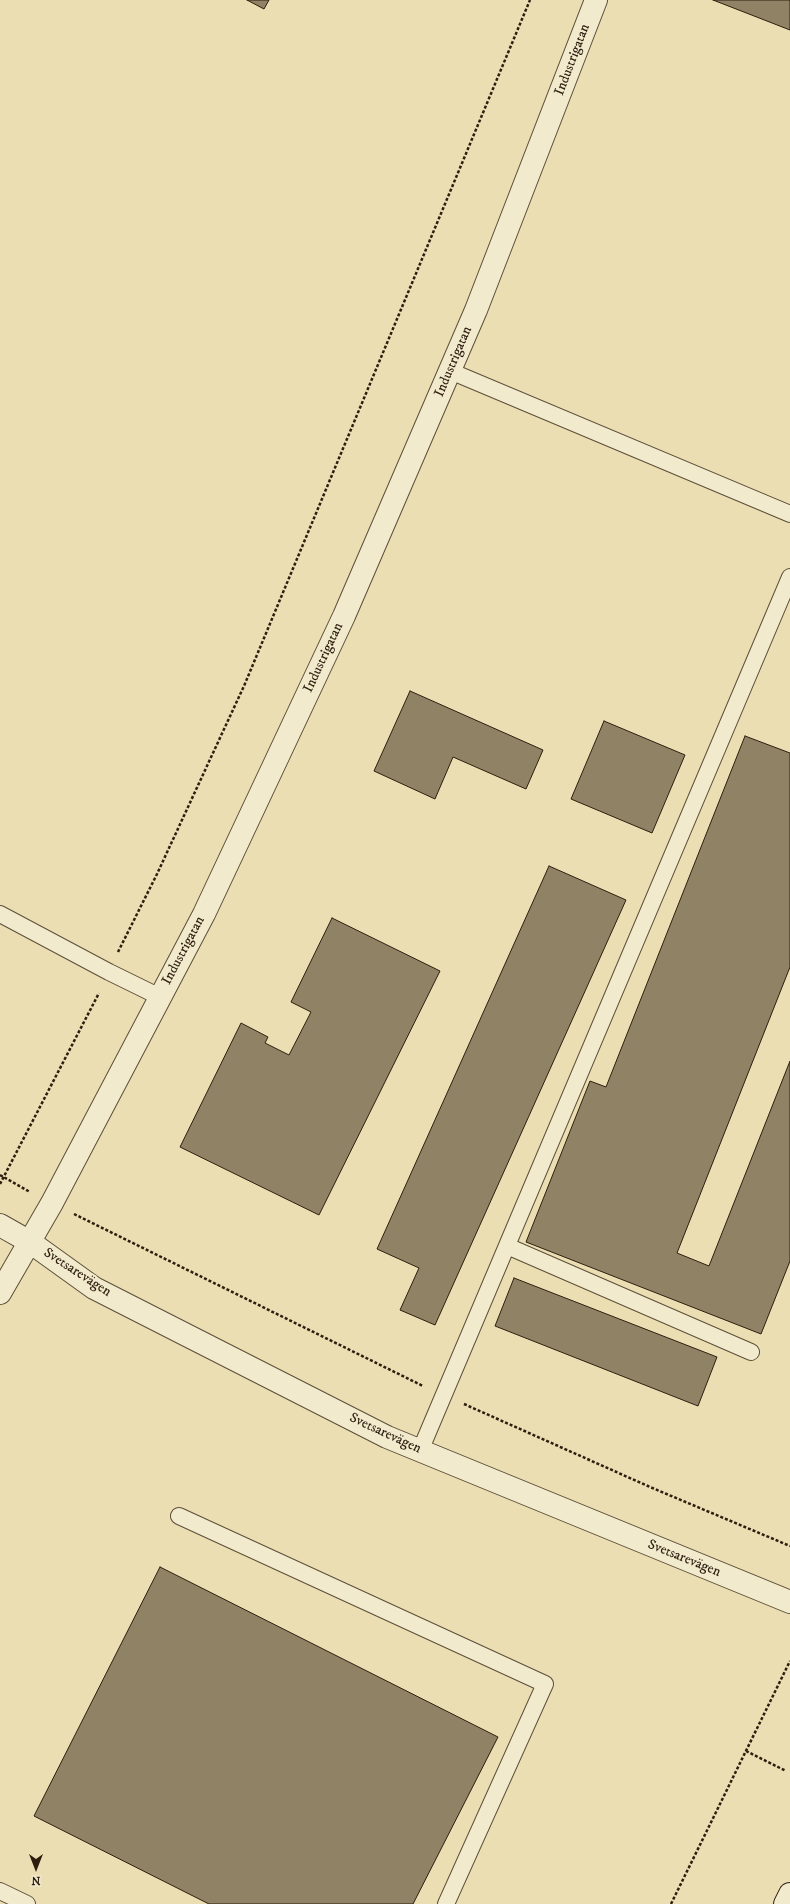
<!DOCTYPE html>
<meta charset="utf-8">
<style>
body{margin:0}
#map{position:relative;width:790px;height:1904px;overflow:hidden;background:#eadeb2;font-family:"IM FELL DW Pica",serif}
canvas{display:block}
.north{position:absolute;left:16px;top:1848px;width:40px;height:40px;-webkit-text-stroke:3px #f1eacd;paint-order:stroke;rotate:180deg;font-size:11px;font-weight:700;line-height:16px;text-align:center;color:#2e1e0f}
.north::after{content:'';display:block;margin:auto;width:14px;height:18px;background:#2e1e0f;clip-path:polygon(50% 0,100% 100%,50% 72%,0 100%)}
</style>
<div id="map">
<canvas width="790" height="1904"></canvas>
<div class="north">N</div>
</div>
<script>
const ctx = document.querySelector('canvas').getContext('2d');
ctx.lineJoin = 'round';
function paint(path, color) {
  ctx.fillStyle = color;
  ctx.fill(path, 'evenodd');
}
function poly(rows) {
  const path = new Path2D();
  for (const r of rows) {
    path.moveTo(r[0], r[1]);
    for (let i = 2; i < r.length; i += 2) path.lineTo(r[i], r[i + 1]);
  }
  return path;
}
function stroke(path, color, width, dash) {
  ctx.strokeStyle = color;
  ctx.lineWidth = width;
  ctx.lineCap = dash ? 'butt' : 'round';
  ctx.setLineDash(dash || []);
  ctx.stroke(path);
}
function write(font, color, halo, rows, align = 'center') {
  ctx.font = font + ' "IM FELL DW Pica",serif';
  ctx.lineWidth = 4;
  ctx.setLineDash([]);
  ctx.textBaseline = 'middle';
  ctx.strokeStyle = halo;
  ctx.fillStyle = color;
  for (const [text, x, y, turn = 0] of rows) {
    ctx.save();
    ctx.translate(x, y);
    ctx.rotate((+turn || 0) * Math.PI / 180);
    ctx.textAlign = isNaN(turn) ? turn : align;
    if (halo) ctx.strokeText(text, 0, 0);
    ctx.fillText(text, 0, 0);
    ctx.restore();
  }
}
const building = poly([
 [247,0,269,0,264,9,247,0],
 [713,0,790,0,790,30,713,0],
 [410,691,543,750,526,789,453,757,435,799,374,771,410,691],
 [604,721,685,755,652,833,571,799,604,721],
 [745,736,790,753,790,967,677,1253,709,1266,790,1061,790,1261,761,1334,526,1242,590,1081,606,1087,745,736],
 [549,866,626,900,435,1325,400,1310,419,1268,377,1249,549,866],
 [332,918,440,971,319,1215,180,1147,241,1023,268,1037,265,1043,289,1055,311,1012,291,1002,332,918],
 [514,1278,717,1357,698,1406,495,1326,514,1278],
 [160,1567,498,1737,413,1904,209,1904,34,1816,160,1567]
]);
paint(building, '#908264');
stroke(building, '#2e1e0f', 1);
const service = poly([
 [450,371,790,514],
 [0,914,109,972,160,997],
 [507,1246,751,1352],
 [420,1451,790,577],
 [179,1516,545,1684,446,1904],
 [0,1891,27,1904]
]);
const minor = poly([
 [0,1225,30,1242,94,1288,387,1437,790,1602]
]);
const tertiary = poly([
 [0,1293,52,1203,204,914,344,616,476,310,596,0]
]);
const secondary = poly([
 [785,1904,790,1894]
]);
stroke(service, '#5d4e38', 18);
stroke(minor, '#5d4e38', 24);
stroke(tertiary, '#5d4e38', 24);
stroke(secondary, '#2e1e0f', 24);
stroke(poly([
 [118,952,157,874,244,686,530,0],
 [0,1175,30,1192],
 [0,1184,99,993],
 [74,1214,423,1386],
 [464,1404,650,1487,790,1546],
 [746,1751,786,1771],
 [671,1904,790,1661]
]), '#2e1e0f', 2.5, [3, 2]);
stroke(service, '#f1eacd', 16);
stroke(minor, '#f1eacd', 22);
stroke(tertiary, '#f1eacd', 22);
stroke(secondary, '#f1eacd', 22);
write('14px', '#2e1e0f', '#f1eacd', [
 ["Industrigatan",573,60,-69],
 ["Industrigatan",454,362,-67],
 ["Industrigatan",324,658,-65],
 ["Industrigatan",184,951,-62],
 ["Svetsarevägen",77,1273,33],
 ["Svetsarevägen",385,1434,25],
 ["Svetsarevägen",684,1559,22]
]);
</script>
